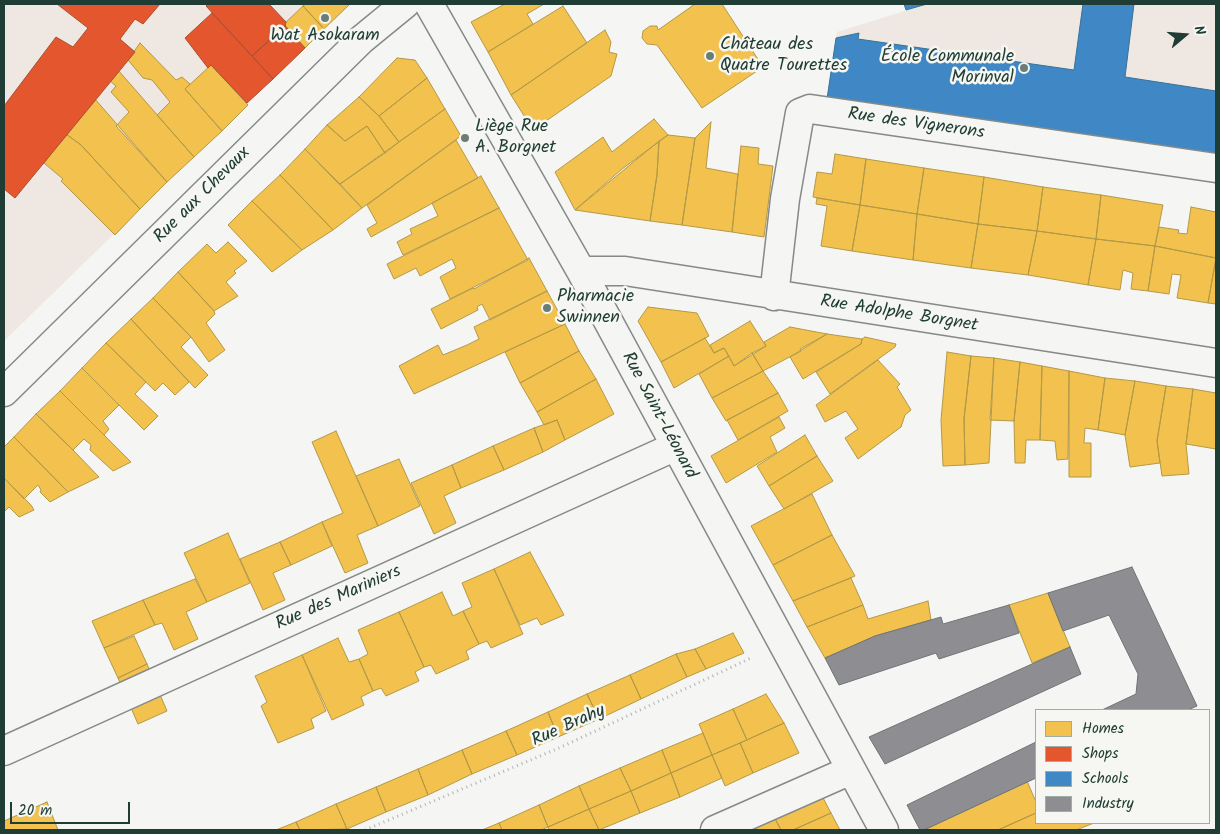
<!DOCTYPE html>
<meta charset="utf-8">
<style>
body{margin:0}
#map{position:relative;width:1220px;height:834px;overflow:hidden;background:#f5f5f3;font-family:Kalam,sans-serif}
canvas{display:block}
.frame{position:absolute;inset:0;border:5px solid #1f3d34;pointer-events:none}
.legend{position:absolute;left:1035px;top:709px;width:175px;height:115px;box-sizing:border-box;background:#f6f6f2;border:1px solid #a0aca6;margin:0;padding:6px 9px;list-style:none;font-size:15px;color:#1f3d34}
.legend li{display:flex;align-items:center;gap:10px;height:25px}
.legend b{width:25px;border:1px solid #a0aca6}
.north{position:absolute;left:1160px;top:10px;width:50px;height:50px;-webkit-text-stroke:4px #f6f6f2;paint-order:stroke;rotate:72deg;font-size:14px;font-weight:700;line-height:20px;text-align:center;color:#1f3d34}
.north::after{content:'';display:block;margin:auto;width:18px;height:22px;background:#1f3d34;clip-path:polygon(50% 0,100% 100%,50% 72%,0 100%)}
.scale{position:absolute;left:10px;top:802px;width:120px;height:22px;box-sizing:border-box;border:2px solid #1f3d34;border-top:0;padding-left:6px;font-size:15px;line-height:18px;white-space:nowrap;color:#1f3d34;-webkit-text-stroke:4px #f6f6f2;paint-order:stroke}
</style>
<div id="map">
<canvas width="1220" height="834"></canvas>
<div class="frame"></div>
<ul class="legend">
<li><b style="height:14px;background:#f2c14e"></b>Homes</li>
<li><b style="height:14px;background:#e4572e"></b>Shops</li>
<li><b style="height:14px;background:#3f88c5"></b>Schools</li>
<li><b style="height:14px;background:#8d8d92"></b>Industry</li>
</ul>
<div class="north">N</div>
<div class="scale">20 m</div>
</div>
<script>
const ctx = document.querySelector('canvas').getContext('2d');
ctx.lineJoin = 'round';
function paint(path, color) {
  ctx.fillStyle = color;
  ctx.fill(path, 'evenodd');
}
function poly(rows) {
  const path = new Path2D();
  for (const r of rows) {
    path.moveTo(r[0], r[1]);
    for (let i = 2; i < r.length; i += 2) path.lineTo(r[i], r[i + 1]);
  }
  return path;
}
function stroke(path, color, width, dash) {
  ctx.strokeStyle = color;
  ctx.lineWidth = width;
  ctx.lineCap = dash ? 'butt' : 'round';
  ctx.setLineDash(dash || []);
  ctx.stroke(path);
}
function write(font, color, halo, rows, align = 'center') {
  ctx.font = font + ' Kalam,sans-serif';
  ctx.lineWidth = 5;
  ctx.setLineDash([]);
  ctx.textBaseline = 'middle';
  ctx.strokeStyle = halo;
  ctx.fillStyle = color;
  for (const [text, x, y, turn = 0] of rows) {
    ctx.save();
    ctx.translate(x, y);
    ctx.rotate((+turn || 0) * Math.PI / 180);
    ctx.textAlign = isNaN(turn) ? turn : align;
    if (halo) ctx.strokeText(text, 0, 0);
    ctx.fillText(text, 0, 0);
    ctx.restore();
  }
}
paint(poly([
 [4,4,350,4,4,341],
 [927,4,1216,4,1216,157,827,99,837,32]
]), '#efe7e1');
const homes = poly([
 [306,4,350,4,324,29,303,6,306,4],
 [505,4,544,4,527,14,533,24,488,52,471,22,505,4],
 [695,4,722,4,763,67,702,108,657,45,647,44,642,38,643,31,650,26,657,26,658,30,695,4],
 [303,6,324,29,305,48,284,24,303,6],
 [563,6,587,43,511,95,488,52,563,6],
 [605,30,611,42,609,52,617,54,611,76,533,130,511,95,605,30],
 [140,43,176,80,182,77,190,84,185,89,222,131,194,157,157,115,170,102,152,80,143,78,128,60,140,43],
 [397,58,415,60,427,78,379,116,359,97,397,58],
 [211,65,248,105,222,131,185,89,211,65],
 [118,70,194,157,167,182,116,126,129,112,111,92,116,86,110,81,118,70],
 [427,78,445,109,399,142,379,116,427,78],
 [359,97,379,116,399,142,385,153,367,126,345,141,327,125,359,97],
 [95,99,167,182,140,209,81,145,66,134,95,99],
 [445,109,461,136,362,208,340,184,445,109],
 [654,119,668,135,622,169,575,210,555,172,603,137,612,152,654,119],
 [711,122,706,168,738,174,732,232,682,225,695,138,711,122],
 [327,125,345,141,367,126,385,153,340,184,305,149,327,125],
 [66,134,81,145,140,209,115,235,61,181,63,179,44,163,66,134],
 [668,135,695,138,682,225,650,221,657,175,659,141,668,135],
 [456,140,478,178,371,237,367,229,377,223,367,205,456,140],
 [659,141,657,175,650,221,575,210,659,141],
 [741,146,759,148,758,164,773,166,764,237,732,232,741,146],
 [305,149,362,208,333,230,280,175,305,149],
 [835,154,866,159,860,205,813,197,817,172,832,174,835,154],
 [866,159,924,168,917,214,860,205,866,159],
 [924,168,984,177,978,224,917,214,924,168],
 [280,175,333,230,302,250,252,201,280,175],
 [481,176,499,208,403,255,397,242,412,234,410,229,438,216,432,203,481,176],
 [984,177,1043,187,1037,231,978,224,984,177],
 [1043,187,1101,195,1096,239,1037,231,1043,187],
 [1101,195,1163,205,1155,246,1096,239,1101,195],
 [817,198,860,205,852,251,821,246,827,206,816,204,817,198],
 [252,201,302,250,272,272,228,225,252,201],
 [860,205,917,214,913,260,852,251,860,205],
 [1191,207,1216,212,1216,258,1155,246,1159,227,1179,230,1178,233,1187,234,1191,207],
 [499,208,528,260,450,299,440,277,456,268,452,259,420,276,416,268,394,279,387,264,499,208],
 [917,214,978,224,971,268,913,260,917,214],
 [978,224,1037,231,1028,275,971,268,978,224],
 [1037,231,1096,239,1088,285,1028,275,1037,231],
 [1096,239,1155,246,1148,291,1131,289,1133,273,1123,270,1120,290,1088,285,1096,239],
 [228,242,247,261,234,271,236,273,226,282,238,296,214,311,178,272,207,244,216,253,228,242],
 [1155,246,1216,258,1208,303,1177,298,1181,275,1172,274,1169,294,1148,291,1155,246],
 [529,258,547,291,490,320,482,304,477,307,478,310,441,329,431,309,473,288,474,289,529,258],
 [1216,258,1216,304,1208,303,1216,258],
 [178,272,214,311,215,314,206,323,225,350,209,362,191,337,153,298,178,272],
 [547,291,565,324,414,394,399,366,438,345,443,355,467,345,479,339,474,327,547,291],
 [153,298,191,337,181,347,208,375,195,388,131,319,153,298],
 [648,307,697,313,709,336,661,362,638,321,648,307],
 [131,319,189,382,175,395,163,383,155,391,106,343,131,319],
 [750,321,766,346,734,366,724,348,714,353,710,345,750,321],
 [565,324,579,351,520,383,505,352,565,324],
 [790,327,827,334,800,349,801,351,763,371,752,353,766,346,764,342,790,327],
 [827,334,862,339,861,344,803,379,790,357,827,334],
 [865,337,896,344,895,347,830,394,816,372,861,344,862,339,865,337],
 [705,338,714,353,724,348,729,356,674,388,661,362,705,338],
 [106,343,146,382,135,394,158,416,144,430,82,368,106,343],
 [579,351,596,379,537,412,520,383,579,351],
 [947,352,971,356,964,419,965,465,943,466,941,420,947,352],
 [752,353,763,371,712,398,699,374,729,356,734,366,752,353],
 [971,356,994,358,989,463,965,465,964,419,971,356],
 [994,358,1020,362,1014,421,990,420,994,358],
 [878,360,900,384,897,387,911,410,905,415,901,427,858,459,845,438,858,429,846,411,825,422,816,405,878,360],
 [1020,362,1042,366,1040,440,1026,440,1025,463,1015,463,1014,421,1020,362],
 [1042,366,1069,371,1068,459,1057,460,1055,441,1040,440,1042,366],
 [82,368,119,405,103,421,109,429,104,435,60,391,82,368],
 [763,371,778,393,726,421,712,398,763,371],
 [1069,371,1105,378,1098,430,1085,428,1084,443,1091,443,1091,477,1069,477,1069,371],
 [1105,378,1135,381,1125,435,1098,430,1105,378],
 [596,379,614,414,565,440,557,420,544,425,537,412,596,379],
 [1135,381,1166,386,1157,441,1160,463,1130,467,1125,435,1135,381],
 [1166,386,1193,389,1186,444,1189,474,1162,476,1157,441,1166,386],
 [1193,389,1216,393,1216,449,1186,444,1193,389],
 [60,391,131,462,113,471,90,450,91,445,84,439,73,450,36,414,60,391],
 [778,393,788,411,738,440,727,420,778,393],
 [36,414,73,450,99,477,68,492,14,437,36,414],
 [779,417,785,428,770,437,777,452,726,483,711,456,779,417],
 [557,420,565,440,543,452,534,428,557,420],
 [534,428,543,452,504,470,493,446,534,428],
 [336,431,378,526,357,535,368,563,345,573,322,522,343,513,312,442,336,431],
 [805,435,817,456,769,486,757,466,805,435],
 [14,437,68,492,50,502,40,492,41,490,38,485,24,499,4,478,4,447,14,437],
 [493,446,504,470,461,488,452,465,493,446],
 [817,456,833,481,784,509,769,486,817,456],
 [399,459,420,506,378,526,356,476,399,459],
 [452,465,461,488,444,496,456,523,434,534,411,483,452,465],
 [4,478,31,505,34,510,19,517,9,507,4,512,4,478],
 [812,494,832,535,773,565,751,526,812,494],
 [322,522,332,546,291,565,280,542,322,522],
 [228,533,250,583,207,602,184,553,228,533],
 [832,535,855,576,793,601,773,565,832,535],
 [280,542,291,565,273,573,285,600,263,610,240,559,280,542],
 [530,552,564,615,541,625,537,618,520,625,494,569,530,552],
 [494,569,523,634,491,648,487,641,479,644,463,611,472,607,462,583,494,569],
 [851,578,863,605,807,627,793,601,851,578],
 [195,579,207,602,186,612,198,639,174,650,162,623,155,625,143,600,195,579],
 [442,592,453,616,463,611,479,644,466,651,469,659,436,674,431,665,424,667,399,612,442,592],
 [1048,593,1070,647,1032,663,1009,605,1048,593],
 [143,600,155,625,104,648,92,621,143,600],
 [928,601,931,620,875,636,825,658,807,627,863,605,868,619,928,601],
 [399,612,424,667,415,672,419,681,386,696,381,688,373,691,359,659,368,654,358,630,399,612],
 [733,633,744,653,706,669,695,649,733,633],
 [134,636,147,664,118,678,104,648,134,636],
 [338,638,349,662,359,659,373,691,361,697,364,705,332,720,302,655,338,638],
 [695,649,706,669,687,677,676,654,695,649],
 [676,654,687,677,641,699,630,675,676,654],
 [302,655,326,711,311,719,314,728,278,743,261,706,267,702,255,676,302,655],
 [147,664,167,711,138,724,118,678,147,664],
 [630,675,641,699,599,719,587,694,630,675],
 [587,694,599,719,558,737,548,712,587,694],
 [766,694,784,723,747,740,733,709,766,694],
 [733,709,747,740,712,755,699,724,733,709],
 [548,712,558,737,517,755,506,731,548,712],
 [784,723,799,753,753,773,740,743,784,723],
 [506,731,517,755,472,774,462,750,506,731],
 [703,733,712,755,671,773,662,750,703,733],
 [740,743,753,773,725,786,712,755,740,743],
 [462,750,472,774,428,795,418,769,462,750],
 [662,750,671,773,631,791,620,768,662,750],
 [712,755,722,778,680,797,671,773,712,755],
 [620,768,631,791,589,809,579,786,620,768],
 [418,769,428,795,386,812,376,787,418,769],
 [671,773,680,797,640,813,631,791,671,773],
 [1027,781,1036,802,1036,813,998,830,924,830,1027,781],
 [579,786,589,809,548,827,539,805,579,786],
 [376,787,386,812,347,829,336,804,376,787],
 [631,791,640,813,599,830,589,809,631,791],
 [820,792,831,813,793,830,781,830,772,813,820,792],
 [47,802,58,830,4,830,4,821,47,802],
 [336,804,347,829,300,830,296,822,336,804],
 [539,805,548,827,541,830,502,830,499,823,539,805],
 [589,809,599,830,549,830,548,827,589,809],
 [772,813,781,830,747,830,772,813],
 [831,813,840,830,793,830,831,813],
 [1036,813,1036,823,1094,823,1076,830,998,830,1036,813],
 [296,822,300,830,276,830,296,822],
 [499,823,502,830,482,830,499,823]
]);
paint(homes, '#f2c14e');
stroke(homes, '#b39946', 1);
const shops = poly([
 [57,4,160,4,143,24,135,19,120,39,135,52,15,198,4,189,4,106,56,37,73,47,88,28,57,4],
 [209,4,269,4,286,22,285,26,252,56,206,6,209,4],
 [212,13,273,79,247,103,211,65,208,68,185,38,212,13],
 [285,26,305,48,273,79,252,56,285,26]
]);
paint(shops, '#e4572e');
stroke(shops, '#a94f30', 1);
const schools = poly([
 [904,4,927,4,906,10,904,4],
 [1083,4,1134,4,1125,77,1216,91,1216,157,827,99,836,38,859,33,858,39,1074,70,1083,4]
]);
paint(schools, '#3f88c5');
stroke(schools, '#35729a', 1);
const industry = poly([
 [1132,567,1197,706,1188,710,1102,710,1136,694,1138,674,1109,615,1063,631,1048,593,1132,567],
 [1009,605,1019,633,939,659,936,653,839,685,825,658,875,636,941,617,943,624,1009,605],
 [1070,647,1081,674,885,764,869,737,1070,647],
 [1036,742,1036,778,924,830,920,830,907,805,1036,742]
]);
paint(industry, '#8d8d92');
stroke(industry, '#6c7576', 1);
const street = poly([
 [429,4,581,271,884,830],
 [581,271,625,271,1216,363],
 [774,296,785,199,800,113,810,109,1216,168],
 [4,392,361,40,405,4],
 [4,751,674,447],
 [715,830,851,770]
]);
stroke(street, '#858a88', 31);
stroke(poly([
 [365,830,559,748,751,658]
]), '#b0b4b2', 3, [1, 4]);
stroke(street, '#f5f5f3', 28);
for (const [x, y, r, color] of [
 [325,18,5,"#6a7d77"],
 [710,56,5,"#6a7d77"],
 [1024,68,5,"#6a7d77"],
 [465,138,5,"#6a7d77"],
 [547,308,5,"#6a7d77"]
]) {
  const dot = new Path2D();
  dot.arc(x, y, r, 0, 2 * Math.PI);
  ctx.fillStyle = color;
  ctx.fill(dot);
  stroke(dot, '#f6f6f2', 2);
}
write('18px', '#1f3d34', '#f6f6f2', [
 ["Wat Asokaram",325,37,"center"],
 ["Château des",720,46],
 ["Quatre Tourettes",720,67],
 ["École Communale",1014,58,"right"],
 ["Morinval",1014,79,"right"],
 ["Liège Rue",475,128],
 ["A. Borgnet",475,149],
 ["Pharmacie",557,298],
 ["Swinnen",557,319]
], 'left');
write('18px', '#1f3d34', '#f6f6f2', [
 ["Rue des Vignerons",916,125,8],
 ["Rue aux Chevaux",203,196,-45],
 ["Rue Adolphe Borgnet",899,315,9],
 ["Rue Saint-Léonard",658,416,62],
 ["Rue des Mariniers",339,599,-24],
 ["Rue Brahy",569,727,-24]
]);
</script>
